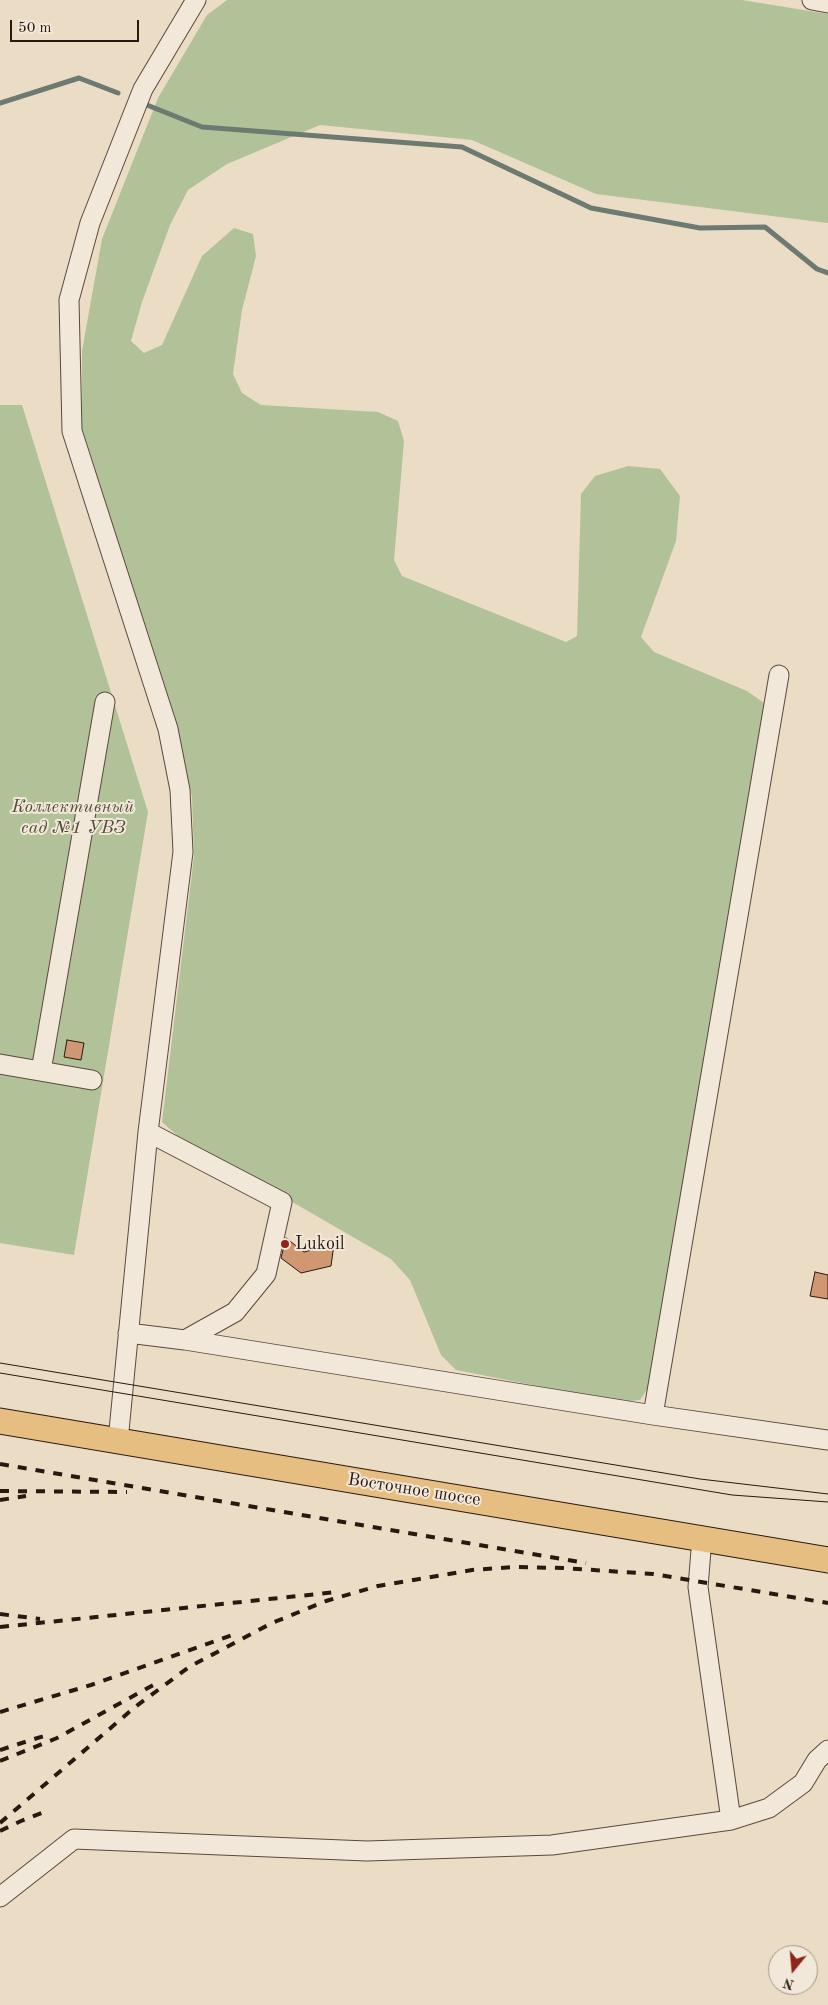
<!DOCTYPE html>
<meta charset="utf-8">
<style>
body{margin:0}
#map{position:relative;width:828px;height:2005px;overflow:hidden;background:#ebdcc5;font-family:"Old Standard TT",serif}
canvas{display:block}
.north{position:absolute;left:768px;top:1945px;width:50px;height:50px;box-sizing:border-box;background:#f2e8d9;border:1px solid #a29589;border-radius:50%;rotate:197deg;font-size:14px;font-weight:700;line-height:20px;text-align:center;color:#2a1810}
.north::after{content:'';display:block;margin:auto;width:18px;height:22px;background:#8f2418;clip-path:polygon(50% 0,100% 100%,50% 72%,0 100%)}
.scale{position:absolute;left:10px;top:20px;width:129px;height:22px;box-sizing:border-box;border:2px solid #2a1810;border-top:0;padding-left:6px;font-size:15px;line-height:18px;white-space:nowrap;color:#2a1810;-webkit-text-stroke:4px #f2e8d9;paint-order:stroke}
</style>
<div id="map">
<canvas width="828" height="2005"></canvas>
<div class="north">N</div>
<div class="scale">50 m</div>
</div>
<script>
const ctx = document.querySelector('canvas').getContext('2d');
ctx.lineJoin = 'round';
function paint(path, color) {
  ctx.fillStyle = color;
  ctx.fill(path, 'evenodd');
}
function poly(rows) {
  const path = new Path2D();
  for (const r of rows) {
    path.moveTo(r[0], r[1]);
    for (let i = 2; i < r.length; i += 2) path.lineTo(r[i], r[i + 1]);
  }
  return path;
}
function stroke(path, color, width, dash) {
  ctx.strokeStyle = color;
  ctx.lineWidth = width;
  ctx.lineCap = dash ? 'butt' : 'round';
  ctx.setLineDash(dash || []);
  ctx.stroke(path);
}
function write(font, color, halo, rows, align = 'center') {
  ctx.font = font + ' "Old Standard TT",serif';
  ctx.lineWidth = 4;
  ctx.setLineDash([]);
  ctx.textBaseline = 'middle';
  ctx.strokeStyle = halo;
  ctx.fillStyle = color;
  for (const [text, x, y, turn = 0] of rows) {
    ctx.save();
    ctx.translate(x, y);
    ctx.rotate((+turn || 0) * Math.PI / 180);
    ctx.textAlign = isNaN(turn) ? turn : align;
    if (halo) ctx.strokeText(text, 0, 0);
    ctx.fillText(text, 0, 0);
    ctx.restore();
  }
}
paint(poly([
 [227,0,742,0,828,14,828,223,596,194,472,140,320,125,227,164,188,190,170,225,142,302,131,341,144,353,162,345,202,256,234,228,253,234,256,256,242,310,233,374,242,393,261,405,378,412,398,421,404,441,394,560,402,576,566,642,577,636,581,494,595,476,628,466,660,469,680,496,676,541,641,637,654,652,747,691,764,703,765,719,650,1385,640,1400,619,1402,456,1370,441,1355,410,1280,391,1259,178,1136,162,1122,194,856,192,797,177,730,82,428,82,351,102,239,158,98,207,15],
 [0,405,22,405,148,812,74,1255,0,1243]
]), '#b2c298');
stroke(poly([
 [0,103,79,78,118,93],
 [147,105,202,127,462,147,591,208,700,228,765,227,817,269,828,273]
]), '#6c7a71', 5);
const building = poly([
 [67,1040,84,1043,81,1060,64,1057,67,1040],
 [286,1238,304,1252,334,1244,331,1266,301,1273,281,1258,286,1238],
 [815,1272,828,1275,828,1299,810,1296,815,1272]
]);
paint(building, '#cf9872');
stroke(building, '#2a1810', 1);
const minor = poly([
 [812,0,828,3],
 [0,1064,92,1080],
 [41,1071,105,702],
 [128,1333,185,1340,235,1312,266,1274,282,1202,148,1132],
 [185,1340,653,1415,828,1440],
 [653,1415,779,675],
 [118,1441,148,1132,183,852,180,790,168,729,72,431,69,300,90,223,143,89,196,0],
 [702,1538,698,1587,731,1820,769,1808,803,1783,817,1760,828,1750],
 [0,1897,74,1839,367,1851,552,1845,731,1820]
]);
const major = poly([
 [0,1421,828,1560]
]);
stroke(minor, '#5a493d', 21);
stroke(major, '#2a1810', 27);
stroke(minor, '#f2e8d9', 19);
stroke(major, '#e6be82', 25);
stroke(poly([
 [0,1363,700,1479,828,1494],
 [0,1373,732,1495,828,1502]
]), '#2a1810', 1);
stroke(poly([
 [0,1464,586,1563],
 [0,1491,127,1492],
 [0,1500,26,1496],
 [0,1614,40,1619],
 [0,1627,337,1592],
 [0,1712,91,1685,238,1633],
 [0,1750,50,1734],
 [0,1761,57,1738,155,1684],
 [0,1823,135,1707,189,1667,272,1623,326,1601,378,1586,472,1570,515,1567,563,1568,653,1574,828,1603],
 [0,1831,21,1821,47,1811]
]), '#2a1810', 4, [9, 9]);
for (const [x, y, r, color] of [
 [285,1244,5,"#8f2418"]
]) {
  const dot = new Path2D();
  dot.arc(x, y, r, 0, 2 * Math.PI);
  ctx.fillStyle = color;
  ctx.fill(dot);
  stroke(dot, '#f2e8d9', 2);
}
write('italic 18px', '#534b39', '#f2e8d9', [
 ["Коллективный",73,807],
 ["сад №1 УВЗ",73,828]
]);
write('18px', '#2a1810', '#f2e8d9', [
 ["Lukoil",295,1244]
], 'left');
write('18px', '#2a1810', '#f2e8d9', [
 ["Восточное шоссе",414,1490,9]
]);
</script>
